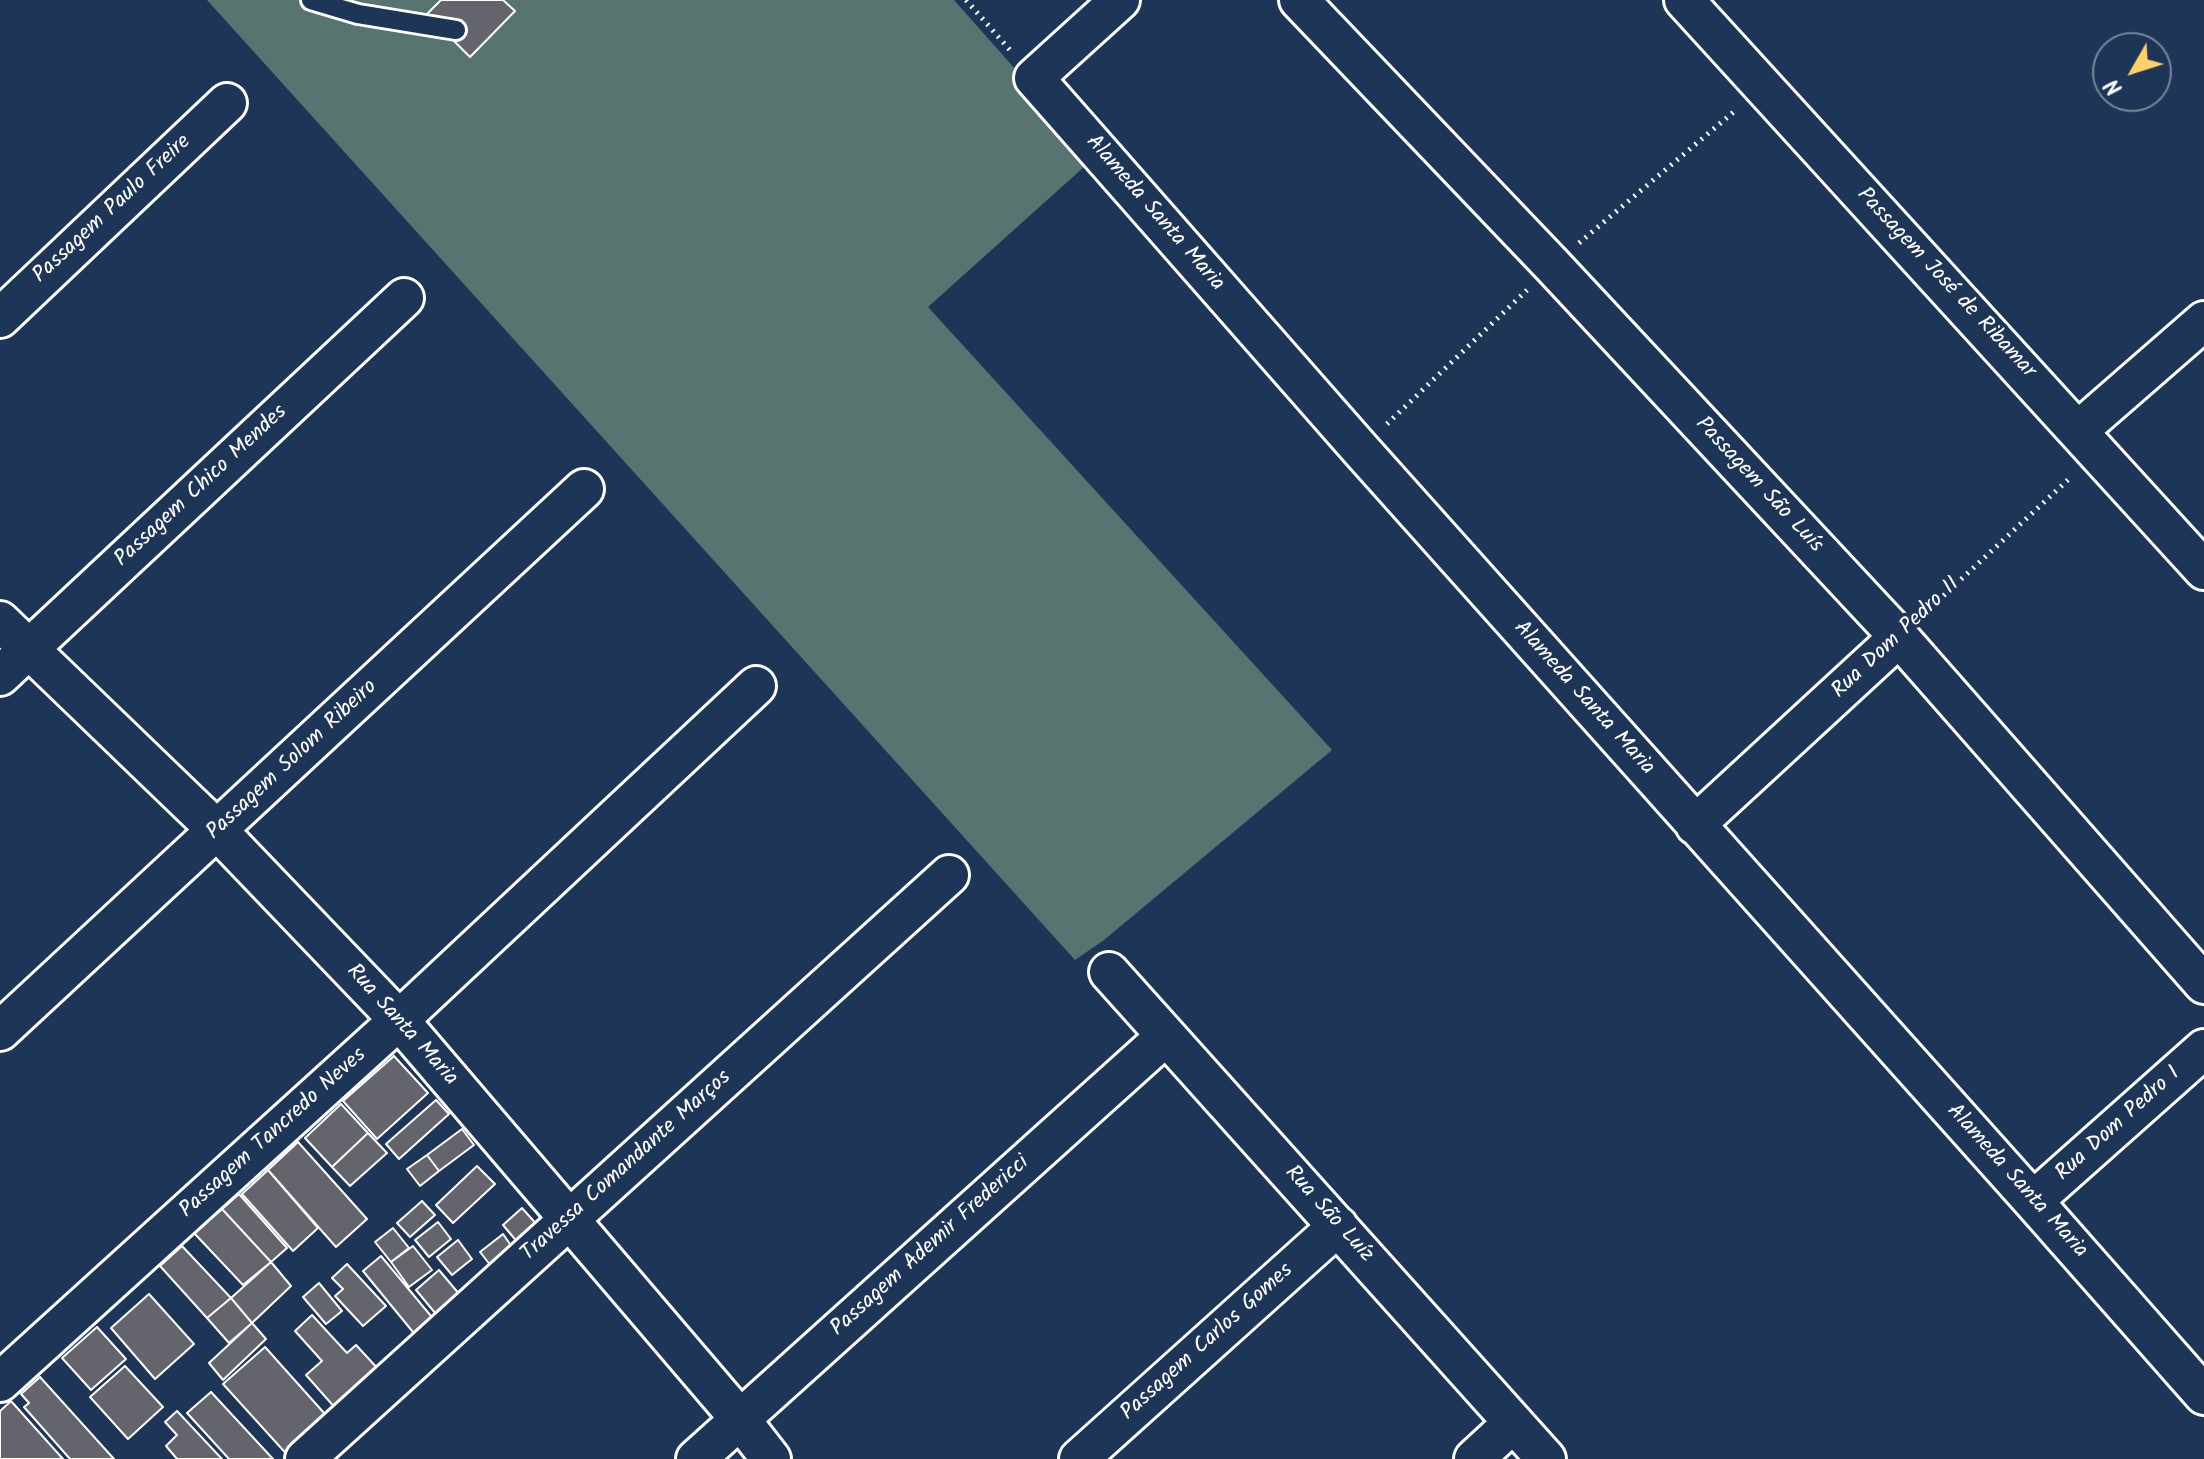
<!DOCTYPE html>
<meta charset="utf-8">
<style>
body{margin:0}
#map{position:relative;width:2204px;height:1459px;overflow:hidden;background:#1d3557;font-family:Kalam,sans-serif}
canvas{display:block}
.north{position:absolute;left:2092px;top:32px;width:80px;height:80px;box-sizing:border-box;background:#1d3557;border:2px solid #77869a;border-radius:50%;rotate:231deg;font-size:22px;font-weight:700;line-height:32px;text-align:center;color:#fff}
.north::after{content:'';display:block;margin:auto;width:28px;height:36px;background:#ffd166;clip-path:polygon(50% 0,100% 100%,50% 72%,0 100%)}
</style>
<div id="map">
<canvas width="2204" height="1459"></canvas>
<div class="north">N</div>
</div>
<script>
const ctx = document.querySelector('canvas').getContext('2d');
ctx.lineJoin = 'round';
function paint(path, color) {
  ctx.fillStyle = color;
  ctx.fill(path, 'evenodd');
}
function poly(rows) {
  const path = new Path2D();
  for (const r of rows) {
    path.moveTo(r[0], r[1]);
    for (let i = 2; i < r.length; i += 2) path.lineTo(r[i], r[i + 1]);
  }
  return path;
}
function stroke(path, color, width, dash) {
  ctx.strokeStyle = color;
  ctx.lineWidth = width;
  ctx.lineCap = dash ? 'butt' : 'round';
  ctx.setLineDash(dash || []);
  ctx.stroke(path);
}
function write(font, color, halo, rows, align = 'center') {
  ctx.font = font + ' Kalam,sans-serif';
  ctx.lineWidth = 7;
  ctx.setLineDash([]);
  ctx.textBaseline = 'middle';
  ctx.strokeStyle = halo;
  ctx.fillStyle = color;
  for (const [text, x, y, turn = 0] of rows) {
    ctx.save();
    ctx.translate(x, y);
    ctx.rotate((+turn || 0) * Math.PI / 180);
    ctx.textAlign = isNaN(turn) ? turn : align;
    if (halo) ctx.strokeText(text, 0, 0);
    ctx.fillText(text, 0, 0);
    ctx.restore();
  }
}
paint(poly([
 [207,0,954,0,1094,158,928,307,1332,750,1104,940,1075,960]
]), '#577471');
const building = poly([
 [441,0,503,0,515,11,470,57,427,14,441,0],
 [394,1056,428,1093,377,1139,343,1101,394,1056],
 [436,1100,449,1114,399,1159,386,1144,436,1100],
 [341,1104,368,1133,332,1167,305,1138,341,1104],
 [462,1129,474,1145,439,1171,427,1155,462,1129],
 [368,1133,387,1153,350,1186,332,1167,368,1133],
 [298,1142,367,1219,336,1247,268,1170,298,1142],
 [427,1155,439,1171,420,1186,407,1169,427,1155],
 [477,1166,495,1184,453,1223,436,1205,477,1166],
 [268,1170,318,1228,293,1251,242,1194,268,1170],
 [239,1194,287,1248,271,1262,222,1209,239,1194],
 [422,1201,435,1215,410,1237,397,1223,422,1201],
 [522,1208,539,1227,519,1244,503,1225,522,1208],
 [222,1209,271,1262,243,1285,194,1233,222,1209],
 [438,1222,451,1239,429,1257,415,1240,438,1222],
 [393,1228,409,1248,391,1262,375,1242,393,1228],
 [503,1234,517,1254,495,1271,480,1252,503,1234],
 [458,1240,472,1259,452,1275,437,1257,458,1240],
 [182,1246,231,1298,207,1318,160,1266,182,1246],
 [413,1246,432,1270,409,1287,391,1262,413,1246],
 [381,1256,436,1322,417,1337,363,1271,381,1256],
 [271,1262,291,1286,252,1323,231,1298,271,1262],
 [347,1264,386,1306,363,1326,335,1296,343,1289,332,1278,347,1264],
 [439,1270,465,1301,441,1320,416,1290,439,1270],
 [319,1283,342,1311,326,1324,303,1297,319,1283],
 [149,1294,194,1344,155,1379,111,1328,149,1294],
 [231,1298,252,1323,229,1343,207,1318,231,1298],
 [312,1315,347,1353,356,1345,380,1371,337,1410,306,1375,322,1361,295,1331,312,1315],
 [252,1323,266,1339,223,1380,209,1363,252,1323],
 [97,1327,126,1359,91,1390,62,1358,97,1327],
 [265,1347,333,1423,291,1459,223,1384,265,1347],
 [125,1366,163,1407,128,1439,90,1397,125,1366],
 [40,1377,114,1459,70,1459,24,1407,29,1403,21,1394,40,1377],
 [211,1392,273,1459,229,1459,187,1413,211,1392],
 [11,1401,63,1459,0,1459,0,1411,11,1401],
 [177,1411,222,1459,177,1459,166,1446,177,1435,165,1422,177,1411]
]);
paint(building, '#64646d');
stroke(building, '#fff', 2);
const service = poly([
 [311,0,358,14,456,30]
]);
const minor = poly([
 [1120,0,1034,78,1361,450,2033,1201,2204,1395],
 [1299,0,1552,265,1899,637,2204,984],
 [1684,0,2204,570],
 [0,318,227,103],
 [2079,430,2204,321],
 [0,621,218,831,399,1020,740,1419,771,1459],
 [0,676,404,298],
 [1695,825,1899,637],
 [1109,972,1546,1459],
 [0,1031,584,489],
 [2033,1201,2204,1049],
 [0,1382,399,1020,756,686],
 [305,1459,949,875],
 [696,1459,1166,1036],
 [1079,1459,1338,1226],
 [1474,1459,1513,1423]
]);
stroke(service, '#fff', 24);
stroke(minor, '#fff', 44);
stroke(poly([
 [966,0,1010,50],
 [1579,243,1736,110],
 [1387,424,1527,290],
 [1926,612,2071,477]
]), '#fff', 5, [2, 6]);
stroke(service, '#1d3557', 18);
stroke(minor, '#1d3557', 38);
write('22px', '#fff', '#1d3557', [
 ["Passagem Paulo Freire",113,210,-43],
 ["Alameda Santa Maria",1154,214,49],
 ["Passagem José de Ribamar",1945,284,47],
 ["Passagem São Luís",1758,486,47],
 ["Passagem Chico Mendes",202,487,-43],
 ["Rua Dom Pedro II",1897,639,-43],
 ["Alameda Santa Maria",1583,699,48],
 ["Passagem Solom Ribeiro",293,761,-43],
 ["Rua Santa Maria",401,1026,48],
 ["Rua Dom Pedro I",2119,1125,-42],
 ["Passagem Tancredo Neves",274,1134,-42],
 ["Travessa Comandante Marços",627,1167,-42],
 ["Alameda Santa Maria",2016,1182,48],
 ["Rua São Luíz",1328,1215,48],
 ["Passagem Ademir Fredericci",931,1247,-42],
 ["Passagem Carlos Gomes",1208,1343,-42]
]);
</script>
